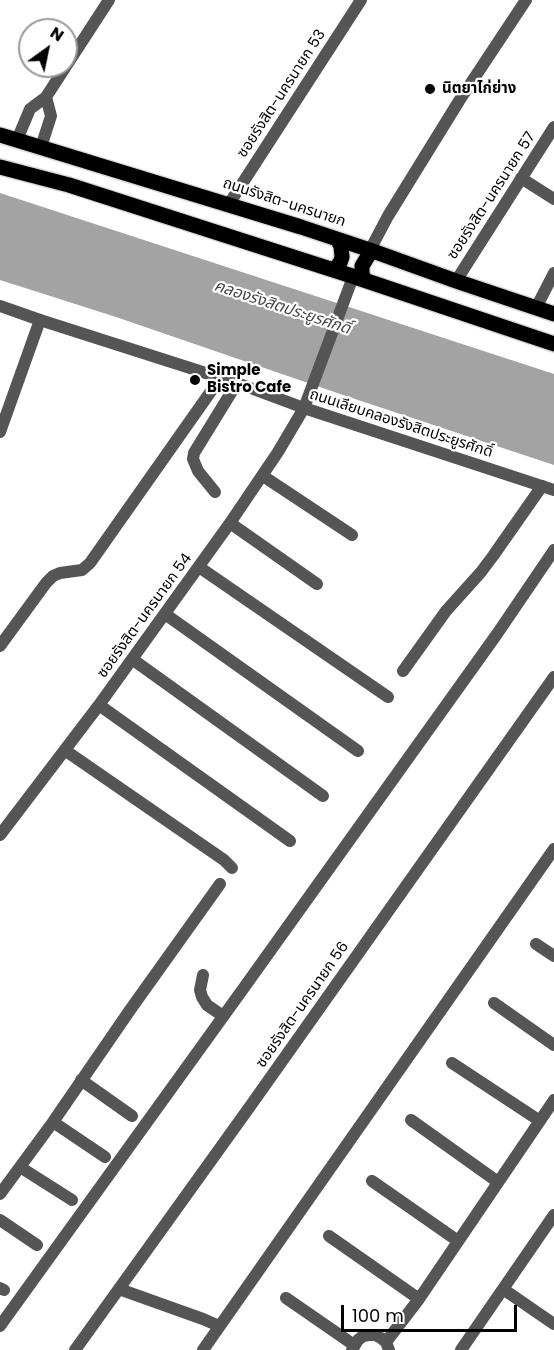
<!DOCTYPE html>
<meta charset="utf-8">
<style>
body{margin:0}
#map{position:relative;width:554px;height:1350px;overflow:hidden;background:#fff;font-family:Poppins,sans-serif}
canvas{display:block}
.north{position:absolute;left:18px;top:18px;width:60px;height:60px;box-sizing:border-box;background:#fff;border:2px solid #999;border-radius:50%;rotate:33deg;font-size:16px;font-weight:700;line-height:24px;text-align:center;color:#000}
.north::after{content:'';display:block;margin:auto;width:21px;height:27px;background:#000;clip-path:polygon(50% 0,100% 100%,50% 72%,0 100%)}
.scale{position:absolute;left:341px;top:1305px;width:176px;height:27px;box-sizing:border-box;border:3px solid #000;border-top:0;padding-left:8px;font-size:18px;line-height:21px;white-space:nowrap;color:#000;-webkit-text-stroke:4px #fff;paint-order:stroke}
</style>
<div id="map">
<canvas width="554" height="1350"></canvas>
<div class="north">N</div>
<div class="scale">100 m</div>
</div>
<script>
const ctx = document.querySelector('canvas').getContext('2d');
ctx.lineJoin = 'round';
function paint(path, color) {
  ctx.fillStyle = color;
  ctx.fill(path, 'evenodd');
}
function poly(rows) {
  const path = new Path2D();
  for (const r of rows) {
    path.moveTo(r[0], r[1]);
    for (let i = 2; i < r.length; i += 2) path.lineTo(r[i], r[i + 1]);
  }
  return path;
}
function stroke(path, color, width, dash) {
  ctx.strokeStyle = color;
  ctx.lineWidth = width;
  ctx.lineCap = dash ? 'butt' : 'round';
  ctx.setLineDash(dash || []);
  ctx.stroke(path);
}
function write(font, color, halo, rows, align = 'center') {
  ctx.font = font + ' Poppins,"Noto Sans Thai",sans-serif';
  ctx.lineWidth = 4.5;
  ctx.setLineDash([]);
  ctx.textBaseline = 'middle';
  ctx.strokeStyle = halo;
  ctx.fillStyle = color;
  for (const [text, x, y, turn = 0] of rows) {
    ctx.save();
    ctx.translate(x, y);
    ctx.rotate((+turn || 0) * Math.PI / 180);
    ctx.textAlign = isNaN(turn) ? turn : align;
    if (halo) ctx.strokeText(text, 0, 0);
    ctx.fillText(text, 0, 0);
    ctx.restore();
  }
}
paint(poly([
 [0,193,554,374,554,465,343,395,116,317,0,280]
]), '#a3a3a3');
const primary = poly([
 [0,135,301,227,370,250,456,281,554,314],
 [0,167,69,185,349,275,554,344],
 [334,270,340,263,342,257,341,246,337,239],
 [365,280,362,274,362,266,368,256,373,251]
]);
stroke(primary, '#dbdbdb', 18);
stroke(poly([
 [17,140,30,109,46,97,109,0],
 [41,147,51,116,46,97],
 [521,178,554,199],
 [229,204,361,0],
 [370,250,388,216,459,101,526,0],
 [456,281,554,127],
 [536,308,554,273],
 [0,432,40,320],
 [263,476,352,535],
 [215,492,198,471,193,459,194,453,237,383],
 [230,523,317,584],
 [199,567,388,697],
 [165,614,358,751],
 [0,646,46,583,53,576,60,573,82,570,90,563,221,377],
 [132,659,323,796],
 [403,671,446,611,481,572,493,556,542,486],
 [99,705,290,841],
 [66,751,224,860,232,868],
 [0,835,99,705,230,523,278,452,304,408,353,277],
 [536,944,554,956],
 [203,975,200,990,202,997,207,1005,223,1016],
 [494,1003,554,1045],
 [452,1063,540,1121],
 [81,1080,132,1116],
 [411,1120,498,1182],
 [53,1122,105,1157],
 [20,1167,72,1200],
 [372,1181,458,1241],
 [0,1194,53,1122,130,1010,220,884],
 [0,1220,37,1245],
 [329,1236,419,1299],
 [0,1288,4,1290],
 [119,1289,203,1319,219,1326],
 [503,1289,554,1324],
 [286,1298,354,1345],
 [0,1326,243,989,497,634,554,550],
 [386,1342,419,1299,554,1100],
 [203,1350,554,849],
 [352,1350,358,1340,363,1336,369,1335,375,1335,381,1338,386,1342,389,1350],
 [461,1350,554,1215]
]), '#555', 12);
stroke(poly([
 [0,306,40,320,237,383,304,408,554,490],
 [75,1350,251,1105,554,677]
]), '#555', 12);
stroke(primary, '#000', 15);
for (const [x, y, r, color] of [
 [430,89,6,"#000"],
 [195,380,6,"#000"]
]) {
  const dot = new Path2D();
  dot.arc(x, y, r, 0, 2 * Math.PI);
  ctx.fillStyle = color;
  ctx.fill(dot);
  stroke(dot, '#fff', 2);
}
write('bold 15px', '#000', '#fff', [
 ["นิตยาไก่ย่าง",442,89],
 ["Simple",207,371],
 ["Bistro Cafe",207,388]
], 'left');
write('15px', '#000', '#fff', [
 ["ซอยรังสิต-นครนายก 53",282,94,-57],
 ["ซอยรังสิต-นครนายก 57",492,196,-57],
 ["ถนนรังสิต-นครนายก",284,203,18],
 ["ถนนเลียบคลองรังสิตประยูรศักดิ์",401,424,18],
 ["ซอยรังสิต-นครนายก 54",145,616,-54],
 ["ซอยรังสิต-นครนายก 56",303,1005,-55]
]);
write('italic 16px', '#444', '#fff', [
 ["คลองรังสิตประยูรศักดิ์",282,308,18]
]);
</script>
